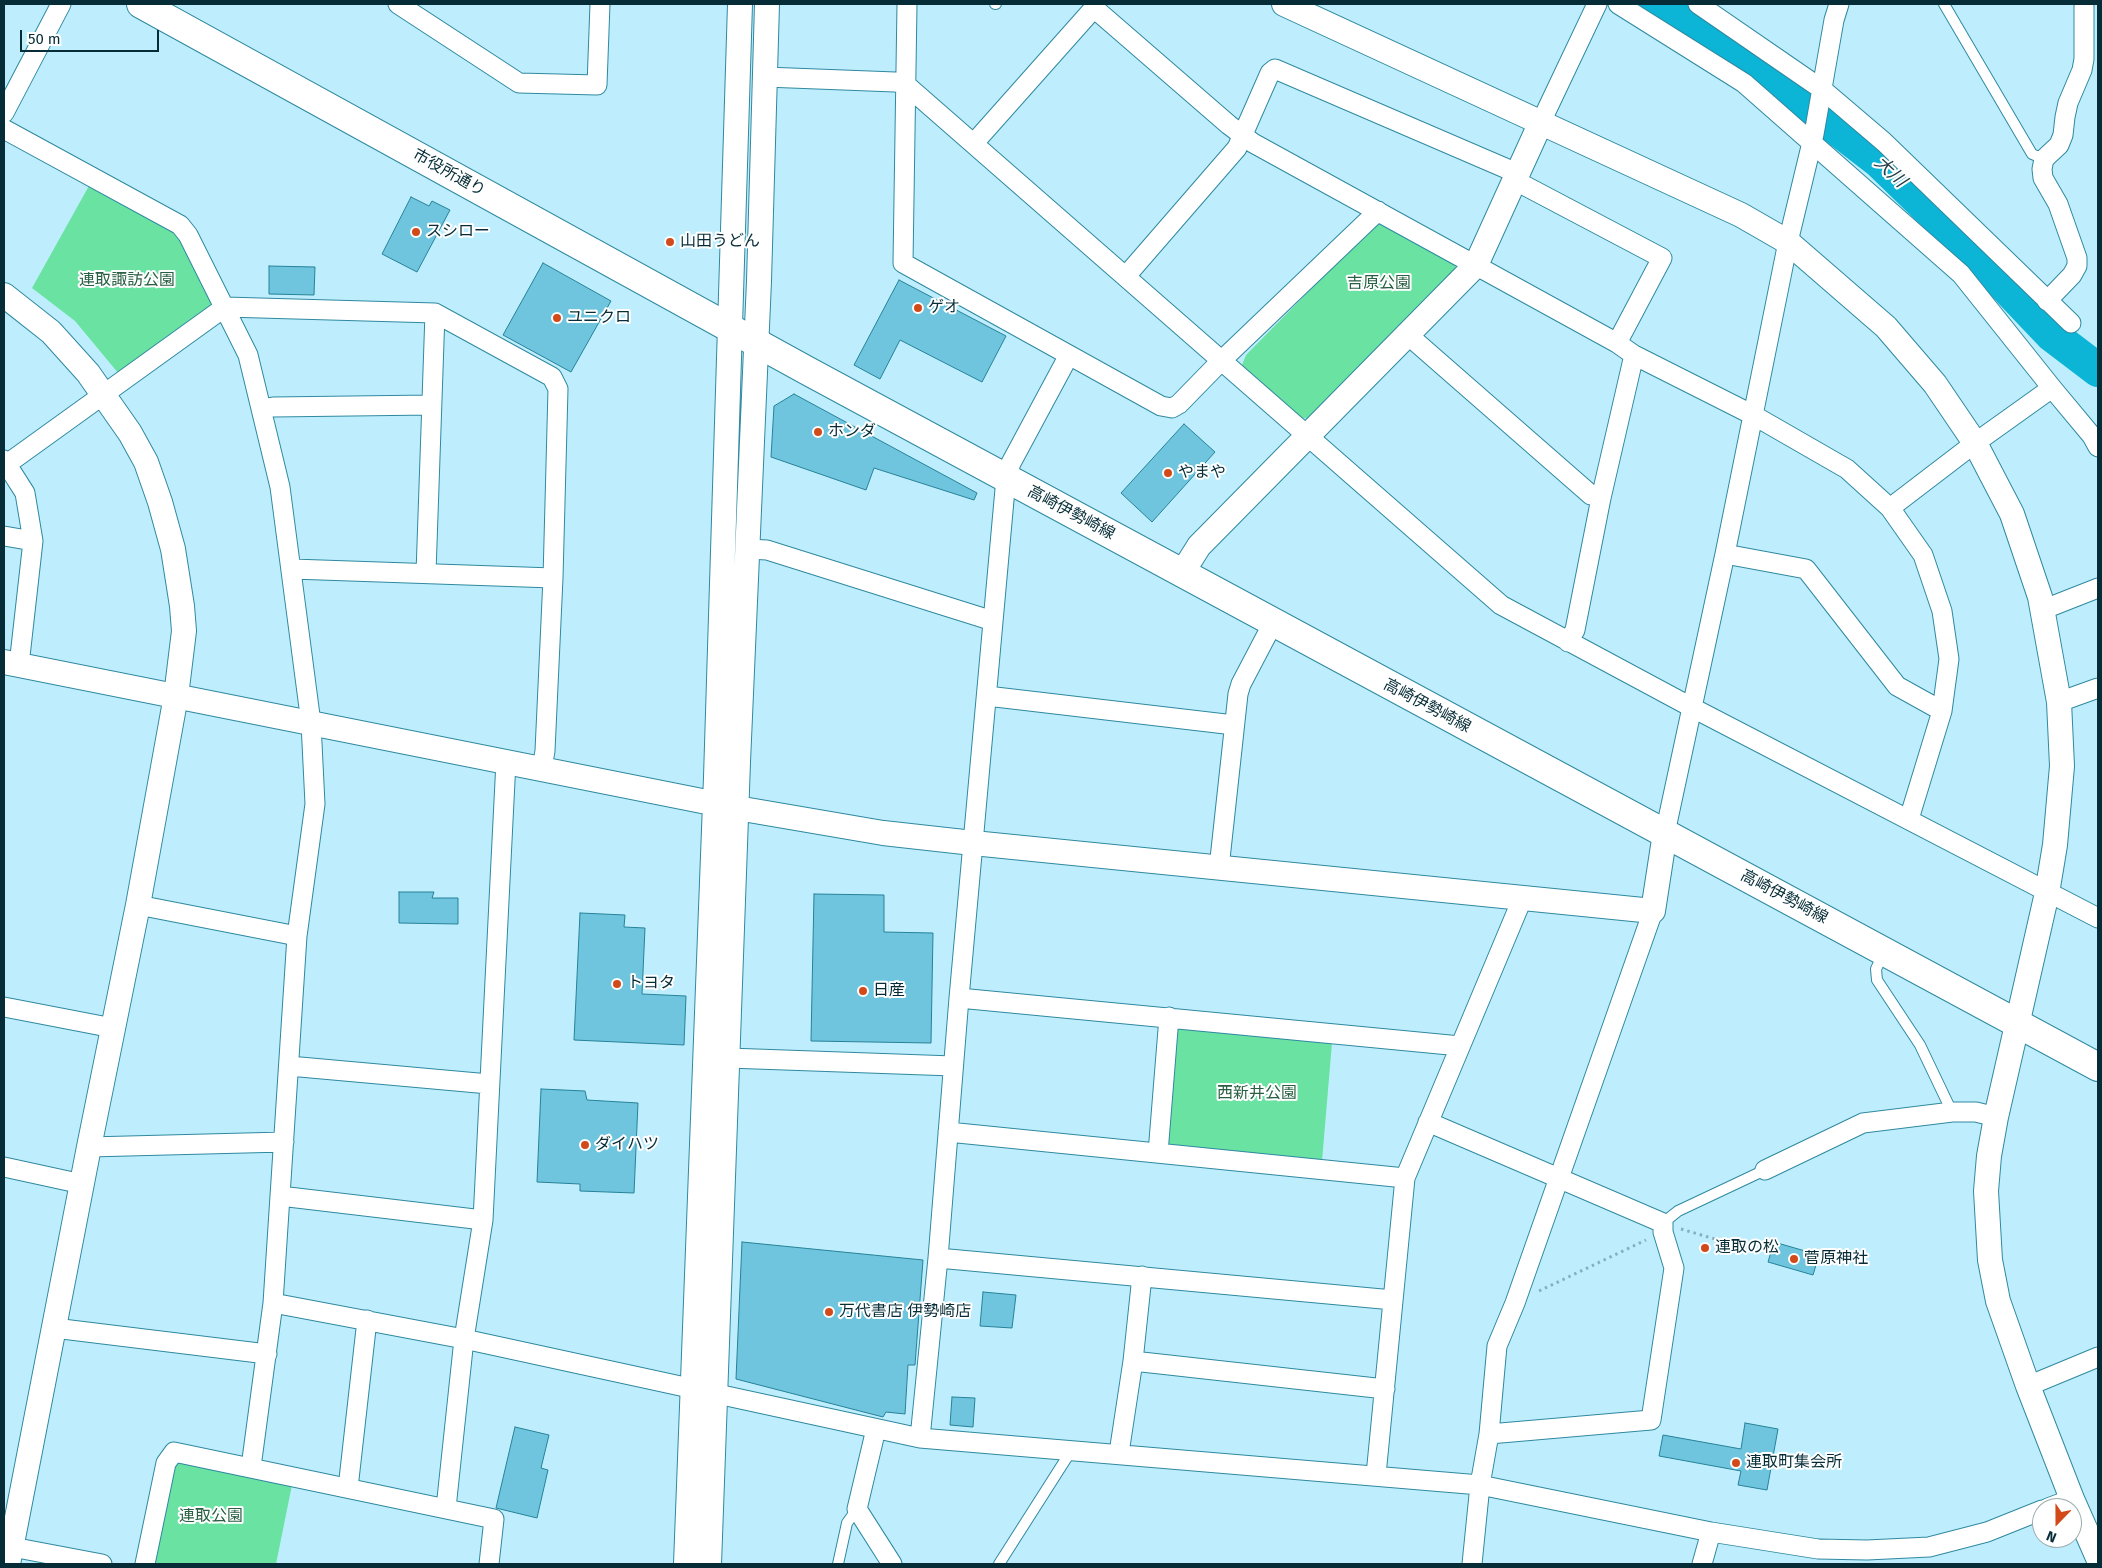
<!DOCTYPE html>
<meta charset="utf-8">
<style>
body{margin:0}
#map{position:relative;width:2102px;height:1568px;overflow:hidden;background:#beeefd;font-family:"Fira Sans",sans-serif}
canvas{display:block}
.frame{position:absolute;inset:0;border:5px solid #062d37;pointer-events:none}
.north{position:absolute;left:2032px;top:1498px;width:50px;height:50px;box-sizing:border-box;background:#fff;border:1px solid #9babaf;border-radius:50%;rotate:202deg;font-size:14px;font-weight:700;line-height:20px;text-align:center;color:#062d37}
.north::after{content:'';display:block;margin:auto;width:18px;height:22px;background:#d24a1a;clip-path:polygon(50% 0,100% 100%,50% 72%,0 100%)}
.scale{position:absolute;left:20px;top:30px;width:139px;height:22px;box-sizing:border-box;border:2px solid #062d37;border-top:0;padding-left:6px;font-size:15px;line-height:18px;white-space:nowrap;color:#062d37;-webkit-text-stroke:4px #fff;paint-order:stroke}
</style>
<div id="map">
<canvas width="2102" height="1568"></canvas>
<div class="frame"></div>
<div class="north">N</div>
<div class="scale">50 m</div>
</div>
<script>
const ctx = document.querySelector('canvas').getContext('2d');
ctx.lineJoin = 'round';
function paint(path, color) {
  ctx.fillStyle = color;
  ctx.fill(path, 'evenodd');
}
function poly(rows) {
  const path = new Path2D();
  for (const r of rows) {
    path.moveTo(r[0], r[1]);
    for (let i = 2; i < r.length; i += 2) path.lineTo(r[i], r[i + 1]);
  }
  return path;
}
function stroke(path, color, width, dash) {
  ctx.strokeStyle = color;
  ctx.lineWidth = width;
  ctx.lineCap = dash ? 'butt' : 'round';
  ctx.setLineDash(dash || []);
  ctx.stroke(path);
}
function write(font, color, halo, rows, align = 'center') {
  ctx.font = font + ' "Fira Sans","Noto Sans JP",sans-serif';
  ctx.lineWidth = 4;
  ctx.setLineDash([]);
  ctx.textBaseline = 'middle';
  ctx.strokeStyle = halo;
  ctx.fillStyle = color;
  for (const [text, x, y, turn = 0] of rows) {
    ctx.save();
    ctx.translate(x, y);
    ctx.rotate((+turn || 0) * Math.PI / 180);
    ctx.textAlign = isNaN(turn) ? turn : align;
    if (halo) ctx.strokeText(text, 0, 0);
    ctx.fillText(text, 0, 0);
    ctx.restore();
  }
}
paint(poly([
 [90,184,177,233,214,305,119,374,75,321,32,288],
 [1379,223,1455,265,1456,271,1310,419,1302,418,1242,365,1246,355,1372,227],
 [1178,1027,1332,1043,1322,1161,1169,1144,1164,1137],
 [180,1461,292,1485,276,1564,158,1564,153,1560,171,1468]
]), '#6ae2a2');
stroke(poly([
 [1657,4,1751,70,1805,104,1879,161,1973,252,2052,335,2098,370]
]), '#0cb4d6', 34);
const building = poly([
 [411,197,429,206,432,201,450,210,417,272,382,254,411,197],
 [543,263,611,301,571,372,503,335,543,263],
 [269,266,315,267,314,295,269,294,269,266],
 [899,280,1006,336,982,382,900,340,880,379,854,365,899,280],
 [794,394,977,493,974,500,874,468,866,490,771,457,774,406,794,394],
 [1184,424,1215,452,1152,522,1121,493,1184,424],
 [399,892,434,892,432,898,458,898,458,924,399,923,399,892],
 [814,894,884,895,884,932,933,933,931,1043,811,1041,814,894],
 [580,913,625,915,624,927,645,928,642,994,686,996,684,1045,574,1040,580,913],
 [541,1089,585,1091,587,1100,638,1103,634,1193,580,1191,580,1184,537,1182,541,1089],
 [742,1242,923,1260,915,1365,908,1365,905,1414,886,1412,883,1417,736,1379,742,1242],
 [1774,1242,1819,1255,1813,1275,1768,1262,1774,1242],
 [983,1292,1016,1295,1012,1328,980,1326,983,1292],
 [952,1397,975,1398,973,1427,950,1425,952,1397],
 [1745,1423,1778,1429,1767,1490,1738,1485,1741,1471,1659,1456,1663,1435,1741,1449,1745,1423],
 [515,1427,549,1435,541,1468,548,1470,537,1518,496,1508,515,1427]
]);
paint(building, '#6fc5dd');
stroke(building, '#268299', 1);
const service = poly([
 [995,4,996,4],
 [1944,4,2032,154,2044,159],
 [1884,952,1876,969,1877,980,1920,1045,1952,1112],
 [1663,1223,1678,1211,1765,1170],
 [838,1564,847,1523,857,1509],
 [999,1564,1071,1451]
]);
const minor = poly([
 [398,4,519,83,597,85,600,4],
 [907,4,903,263,1161,406,1172,408,1179,404,1221,361,1378,211],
 [1618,4,1744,83,1961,274,2052,388,2092,436,2098,447],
 [1698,4,1823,90,1884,142,2071,323],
 [1094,8,1229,125,1253,143,1617,343,1634,355,1753,415,1847,469,1890,508,1923,555,1942,611,1949,659,1942,711,1909,819],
 [765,77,895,82,905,84,1501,605,1691,707,2098,918],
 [4,113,61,4],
 [1541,122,1597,4],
 [4,129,180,225,188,235,248,355,280,487,311,723,315,804,297,936,273,1303,251,1467],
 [974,143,1094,8,1096,4],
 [1516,181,1662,258,1617,343],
 [1126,276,1237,148,1270,73,1275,69,1519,174],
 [2047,301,2072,275,2077,266,2077,258,2058,204,2043,178,2042,169,2044,159,2059,145,2063,135,2065,117,2068,103,2082,70,2084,59,2084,4],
 [1408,335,1591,495,1601,498],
 [261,409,273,407,431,405],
 [4,460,25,493,33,541,19,665],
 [7,464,225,307,435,313,552,377,558,389,553,578,545,751,542,768],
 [1890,508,1975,443,2052,388],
 [4,536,33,541],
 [748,549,767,550,993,621],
 [1725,554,1806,569,1897,686,1942,711],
 [292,569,553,578],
 [426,573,435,313],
 [2042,610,2098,588],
 [1568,642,1575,630,1601,498,1634,355],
 [987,696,1234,725],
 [2059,702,2098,688],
 [1665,833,1725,554,1788,242,1814,134,1834,20,1839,4],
 [1219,868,1238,694,1241,684,1273,623],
 [138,905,297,936],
 [959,998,1460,1046],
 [4,1007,113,1028],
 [728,1058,953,1066],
 [289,1066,489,1084],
 [1428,1122,1663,1223,1663,1232,1674,1268,1651,1420,1489,1434],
 [948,1132,1405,1178],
 [89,1147,284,1142],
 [1158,1153,1169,1017],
 [4,1167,82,1184],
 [1765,1170,1863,1123,1952,1112,1976,1112,1996,1117],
 [280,1196,483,1220],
 [938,1258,1393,1300],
 [273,1303,464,1339,920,1438,1480,1485,1711,1532,1818,1549,1867,1550,1929,1547,1987,1532,2042,1510],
 [54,1328,267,1354],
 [1133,1361,1385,1389],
 [2028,1386,2098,1357],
 [876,1429,857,1509,892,1564],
 [920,1438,938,1258,959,998,1006,478,1011,463,1069,355],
 [1119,1453,1133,1361,1142,1276],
 [1376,1475,1405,1178,1523,897],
 [348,1488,367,1320],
 [446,1508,464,1339,483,1220,506,761],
 [2048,1508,2072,1499],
 [12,1547,102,1564],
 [145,1564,166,1463,174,1452,494,1519,489,1564],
 [1472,1564,1480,1485,1489,1434,1497,1346,1515,1303,1653,911],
 [1702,1564,1711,1532]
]);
const tertiary = poly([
 [1284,4,1741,215,1788,242,1886,327,1935,384,1975,443,2012,514,2040,597,2059,702,2062,766,2055,845,2047,893,1996,1117,1989,1156,1986,1191,1990,1260,1998,1301,2028,1386,2072,1499,2098,1558],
 [4,295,51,332,88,373,130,433,146,462,160,502,173,549,182,606,184,631,176,696,138,905,89,1147,8,1564],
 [1182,573,1199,546,1476,265,1541,122],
 [4,662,737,808,883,833,973,843,1653,911,1665,833],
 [686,1564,716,777,740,4],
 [709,1564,738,762,759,281,767,4]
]);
const primary = poly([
 [141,4,806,370,2098,1067]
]);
stroke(service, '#2f89a0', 12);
stroke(minor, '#2f89a0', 21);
stroke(tertiary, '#2f89a0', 26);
stroke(primary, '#2f89a0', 30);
stroke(poly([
 [1681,1229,1749,1249],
 [1539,1291,1646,1240]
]), '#84b1bf', 3, [2.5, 4]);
stroke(service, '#fff', 10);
stroke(minor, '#fff', 19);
stroke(tertiary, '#fff', 24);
stroke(primary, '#fff', 28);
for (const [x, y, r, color] of [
 [416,232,5,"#d24a1a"],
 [670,242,5,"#d24a1a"],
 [918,308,5,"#d24a1a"],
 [557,318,5,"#d24a1a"],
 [818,432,5,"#d24a1a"],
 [1168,473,5,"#d24a1a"],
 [617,984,5,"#d24a1a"],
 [863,991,5,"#d24a1a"],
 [585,1145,5,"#d24a1a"],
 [1705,1248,5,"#d24a1a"],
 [1794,1259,5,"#d24a1a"],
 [829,1312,5,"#d24a1a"],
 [1736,1463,5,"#d24a1a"]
]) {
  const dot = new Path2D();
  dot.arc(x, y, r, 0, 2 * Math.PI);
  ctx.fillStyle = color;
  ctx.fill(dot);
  stroke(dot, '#fff', 2);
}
write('16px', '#062d37', '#fff', [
 ["市役所通り",449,173,29],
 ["高崎伊勢崎線",1071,513,28],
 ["高崎伊勢崎線",1427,706,28],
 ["高崎伊勢崎線",1784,897,28]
]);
write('16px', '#062d37', '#fff', [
 ["スシロー",426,232],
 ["山田うどん",680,242],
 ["ゲオ",928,308],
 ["ユニクロ",567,318],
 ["ホンダ",828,432],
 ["やまや",1178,473],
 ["トヨタ",627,984],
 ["日産",873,991],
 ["ダイハツ",595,1145],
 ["連取の松",1715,1248],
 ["菅原神社",1804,1259],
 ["万代書店 伊勢崎店",839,1312],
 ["連取町集会所",1746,1463]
], 'left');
write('16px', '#295f42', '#fff', [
 ["連取諏訪公園",127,281],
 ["吉原公園",1379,284],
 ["西新井公園",1257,1094],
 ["連取公園",211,1517]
]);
write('italic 18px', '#244149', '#fff', [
 ["大川",1890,172,43]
]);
</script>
